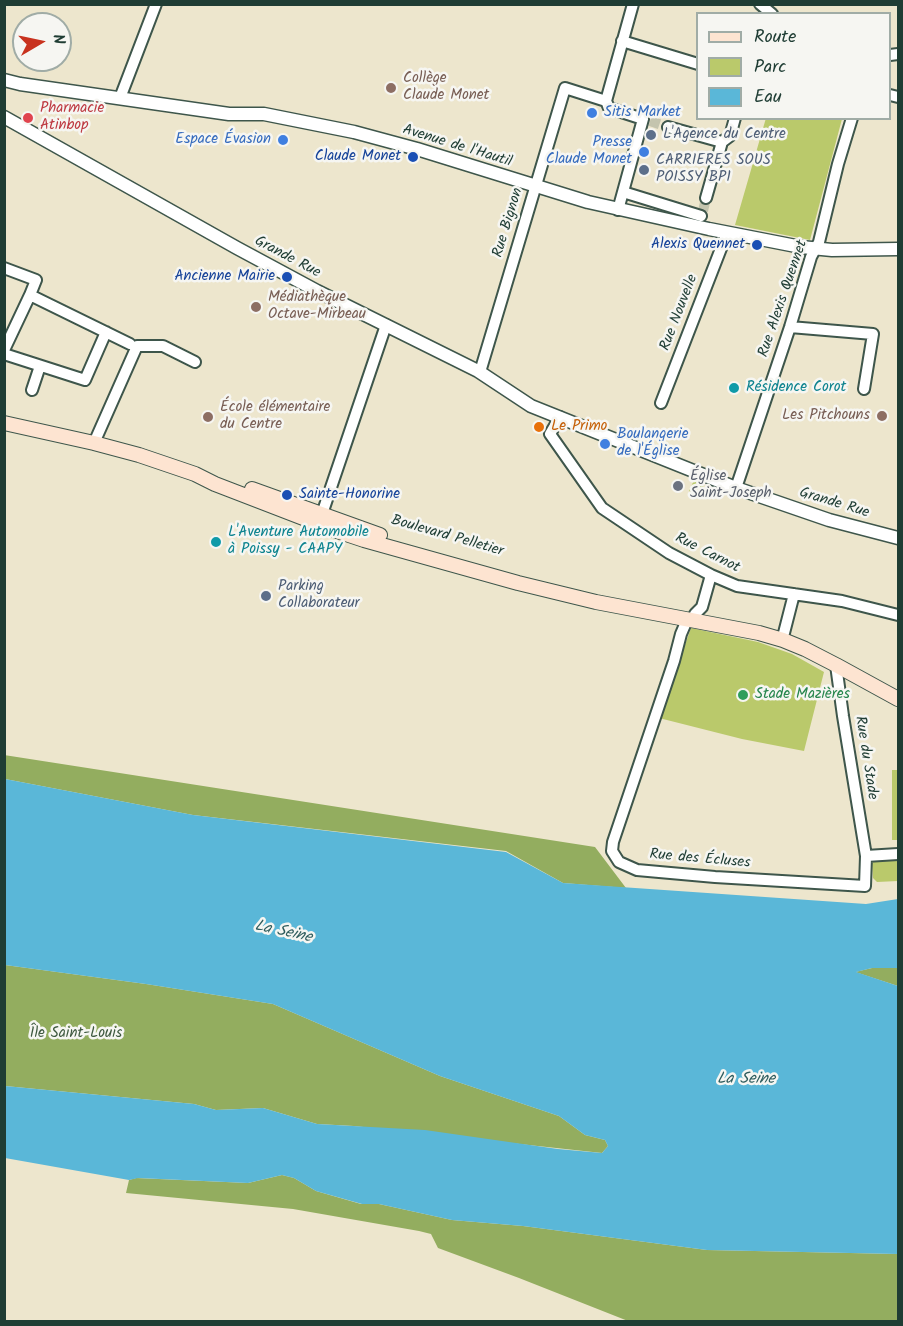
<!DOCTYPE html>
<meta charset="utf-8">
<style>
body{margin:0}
#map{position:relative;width:903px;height:1326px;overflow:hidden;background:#ede6cd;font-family:Kalam,sans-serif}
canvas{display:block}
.frame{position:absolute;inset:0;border:6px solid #1f3d34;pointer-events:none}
.legend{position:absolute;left:696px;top:12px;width:195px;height:108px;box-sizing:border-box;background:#f6f6f2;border:2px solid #a0aca6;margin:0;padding:8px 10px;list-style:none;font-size:18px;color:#1f3d34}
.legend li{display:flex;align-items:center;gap:12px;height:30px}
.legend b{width:30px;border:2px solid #a0aca6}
.north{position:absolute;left:12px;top:12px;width:60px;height:60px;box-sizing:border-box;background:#f6f6f2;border:2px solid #a0aca6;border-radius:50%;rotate:81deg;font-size:16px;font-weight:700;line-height:24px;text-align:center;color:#1f3d34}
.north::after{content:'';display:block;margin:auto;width:21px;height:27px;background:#c8321e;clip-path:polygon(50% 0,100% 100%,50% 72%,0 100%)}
</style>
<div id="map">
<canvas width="903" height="1326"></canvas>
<div class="frame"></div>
<ul class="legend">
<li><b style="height:8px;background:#fde4d1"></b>Route</li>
<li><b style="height:16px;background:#bac96b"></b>Parc</li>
<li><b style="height:16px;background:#5ab7d8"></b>Eau</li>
</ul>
<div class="north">N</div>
</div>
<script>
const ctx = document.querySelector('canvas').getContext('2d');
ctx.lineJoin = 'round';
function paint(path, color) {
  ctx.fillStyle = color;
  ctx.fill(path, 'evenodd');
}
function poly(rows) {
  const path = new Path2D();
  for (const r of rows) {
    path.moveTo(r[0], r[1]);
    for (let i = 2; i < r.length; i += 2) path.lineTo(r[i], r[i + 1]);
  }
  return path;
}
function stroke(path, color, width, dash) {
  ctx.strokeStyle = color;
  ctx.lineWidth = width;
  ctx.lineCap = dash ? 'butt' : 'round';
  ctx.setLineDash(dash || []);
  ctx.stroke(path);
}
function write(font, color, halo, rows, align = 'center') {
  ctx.font = font + ' Kalam,sans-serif';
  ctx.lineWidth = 5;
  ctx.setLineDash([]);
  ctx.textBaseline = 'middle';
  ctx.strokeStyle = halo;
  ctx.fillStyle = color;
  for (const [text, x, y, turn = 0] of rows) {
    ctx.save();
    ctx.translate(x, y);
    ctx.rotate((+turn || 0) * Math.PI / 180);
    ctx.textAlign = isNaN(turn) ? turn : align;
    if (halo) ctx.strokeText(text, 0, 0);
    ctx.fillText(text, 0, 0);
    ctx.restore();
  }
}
paint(poly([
 [766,118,842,119,810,240,735,225],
 [695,478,704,481,702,495,689,491],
 [691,628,758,642,792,654,824,672,804,751,742,739,659,718],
 [892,770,898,770,898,840,892,840],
 [877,859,898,859,898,881,877,882,873,878,872,863]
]), '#bac96b');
paint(poly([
 [4,755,595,847,626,888,563,883,506,851,193,815,5,779],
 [5,965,146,984,273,1004,440,1076,559,1116,585,1135,605,1140,608,1146,602,1153,354,1126,317,1124,263,1108,216,1110,194,1104,5,1086],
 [872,968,898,968,898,986,855,972],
 [282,1175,294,1178,316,1191,361,1204,379,1204,452,1220,523,1226,707,1250,898,1254,898,1321,628,1321,519,1278,438,1248,431,1234,419,1231,293,1209,126,1193,129,1180,136,1178,248,1183]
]), '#93ad5f');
paint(poly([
 [5,779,193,815,506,852,563,883,866,904,898,899,898,968,872,968,856,972,898,986,898,1254,707,1250,523,1226,452,1220,379,1204,362,1204,316,1191,294,1178,282,1175,248,1183,138,1178,129,1180,5,1158,5,1086,194,1104,216,1110,263,1108,317,1124,425,1130,558,1149,602,1153,608,1146,605,1140,585,1135,559,1116,440,1076,273,1004,146,984,5,965]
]), '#5ab7d8');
stroke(poly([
 [650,121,668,127],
 [703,211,706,198]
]), '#c4c4ae', 10, [10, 5]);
const minor = poly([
 [760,4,772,14],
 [622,41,698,64],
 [890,55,898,54],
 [890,95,898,97],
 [120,98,156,4],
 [668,127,722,142],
 [623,192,701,216],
 [706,198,722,142,730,136,735,118],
 [618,210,643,119,609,108,606,101,633,4],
 [4,268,36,280,30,295,130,344],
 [790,327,873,334,864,389],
 [4,350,30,295],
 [4,354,85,380,106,332],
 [480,372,565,88,606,101],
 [32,390,40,366],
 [661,403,727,233],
 [560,417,550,434,602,508,669,553,711,575,737,586,842,601,898,615],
 [94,443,137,346,163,346,195,362],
 [736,488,790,327,811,257,819,242,838,164,852,118],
 [321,521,322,514,386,325],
 [695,614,702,607,711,575],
 [687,620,681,634,674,661,613,842,612,851,619,862,637,870,715,877,865,886,866,856,843,716,836,665],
 [784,633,794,594],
 [866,856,898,854]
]);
const tertiary = poly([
 [4,80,20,84,229,114,264,114,354,132,417,149,588,202,709,229,801,247,832,250,898,249],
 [4,117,237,248,317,291,478,371,531,406,736,488,829,520,898,538]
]);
const secondary = poly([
 [4,423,94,443,139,455,195,474,215,484,337,531,364,540,518,583,596,602,759,633,783,640,805,649,836,665,898,699],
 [252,489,380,535]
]);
stroke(minor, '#3e564b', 14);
stroke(tertiary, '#3e564b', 15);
stroke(secondary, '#3e564b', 16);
stroke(minor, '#fff', 10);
stroke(tertiary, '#fff', 12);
stroke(secondary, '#fde4d1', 14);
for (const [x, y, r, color] of [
 [391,88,6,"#8d6e63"],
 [592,113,6,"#3f7fe0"],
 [28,118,6,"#e0444e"],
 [651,135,6,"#5c6f8a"],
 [283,140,6,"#3f7fe0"],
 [644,152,6,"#3f7fe0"],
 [413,157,6,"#1a4fb4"],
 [644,170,6,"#5c6f8a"],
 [757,245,6,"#1a4fb4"],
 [287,277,6,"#1a4fb4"],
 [256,307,6,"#8d6e63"],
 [734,388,6,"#0f9aa8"],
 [882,416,6,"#8d6e63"],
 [208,417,6,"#8d6e63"],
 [539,427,6,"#e8710a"],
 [605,444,6,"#3f7fe0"],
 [678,486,6,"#6b7280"],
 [287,495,6,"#1a4fb4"],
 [216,542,6,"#0f9aa8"],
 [266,596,6,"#5c6f8a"],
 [743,695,6,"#2e9e5b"]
]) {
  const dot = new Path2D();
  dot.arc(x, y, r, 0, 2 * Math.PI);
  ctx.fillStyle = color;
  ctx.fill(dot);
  stroke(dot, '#f6f6f2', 2);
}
write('15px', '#785e54', '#f6f6f2', [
 ["Collège",403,79],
 ["Claude Monet",403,96],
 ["Médiathèque",268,298],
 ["Octave-Mirbeau",268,315],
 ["École élémentaire",220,408],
 ["du Centre",220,425],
 ["Les Pitchouns",870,416,"right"]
], 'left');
write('15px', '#be3a42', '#f6f6f2', [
 ["Pharmacie",40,109],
 ["Atinbop",40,126]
], 'left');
write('15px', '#366cbe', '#f6f6f2', [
 ["Sitis Market",604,113],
 ["Espace Évasion",271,140,"right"],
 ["Presse",632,143,"right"],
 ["Claude Monet",632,160,"right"],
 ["Boulangerie",617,435],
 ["de l'Église",617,452]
], 'left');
write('15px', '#4e5e75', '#f6f6f2', [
 ["L'Agence du Centre",663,135],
 ["CARRIERES SOUS",656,161],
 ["POISSY BP1",656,178],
 ["Parking",278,587],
 ["Collaborateur",278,604]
], 'left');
write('15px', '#1f3d34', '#f6f6f2', [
 ["Avenue de l'Hautil",457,147,17],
 ["Rue Bignon",509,223,-73],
 ["Grande Rue",287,258,28],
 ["Rue Alexis Quennet",784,299,-71],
 ["Rue Nouvelle",680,313,-69],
 ["Grande Rue",834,504,17],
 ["Boulevard Pelletier",447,537,16],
 ["Rue Carnot",707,554,27],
 ["Rue du Stade",865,758,81],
 ["Rue des Écluses",700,860,5]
]);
write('15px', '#164399', '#f6f6f2', [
 ["Claude Monet",401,157],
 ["Alexis Quennet",745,245],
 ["Ancienne Mairie",275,277],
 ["Sainte-Honorine",299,495,"left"]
], 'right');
write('15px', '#0d838f', '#f6f6f2', [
 ["Résidence Corot",746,388],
 ["L'Aventure Automobile",228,533],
 ["à Poissy - CAAPY",228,550]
], 'left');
write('15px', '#c56008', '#f6f6f2', [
 ["Le Primo",551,427]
], 'left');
write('15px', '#5b616d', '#f6f6f2', [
 ["Église",690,477],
 ["Saint-Joseph",690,494]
], 'left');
write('15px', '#27864d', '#f6f6f2', [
 ["Stade Mazières",755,695]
], 'left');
write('15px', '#3e593f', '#f6f6f2', [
 ["Île Saint-Louis",76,1034]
]);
write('italic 16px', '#2e5c5d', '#f6f6f2', [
 ["La Seine",283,933,12],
 ["La Seine",746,1080]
]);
</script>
